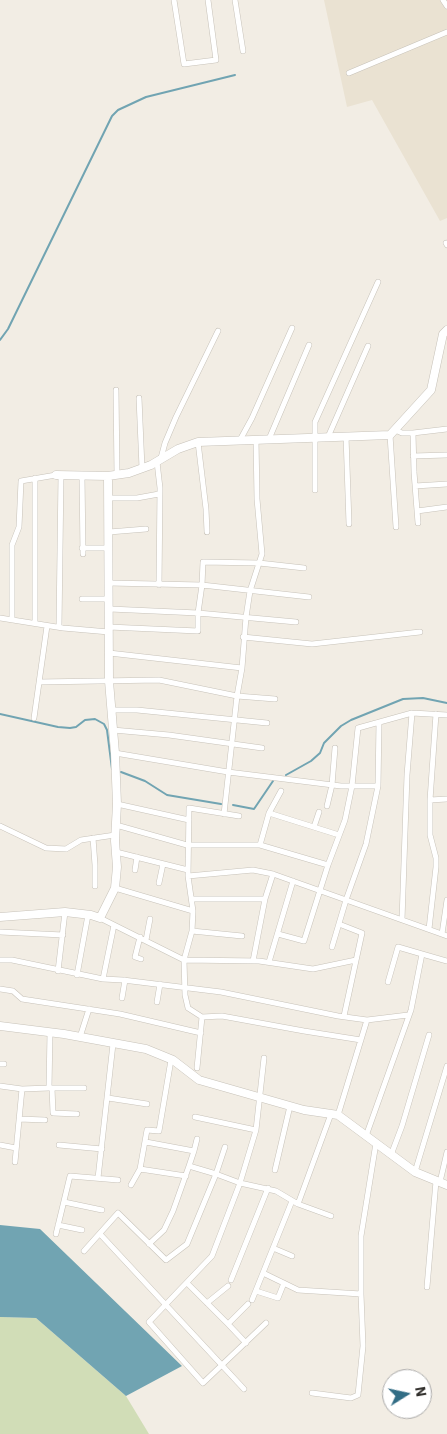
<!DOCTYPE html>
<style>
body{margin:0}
#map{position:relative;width:447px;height:1434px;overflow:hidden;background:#f2ede4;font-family:"IBM Plex Sans",sans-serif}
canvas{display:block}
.north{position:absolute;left:382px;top:1369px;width:50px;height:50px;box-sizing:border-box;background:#fff;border:1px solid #acabaa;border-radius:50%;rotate:80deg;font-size:14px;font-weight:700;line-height:20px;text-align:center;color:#302e2b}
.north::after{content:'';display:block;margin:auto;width:18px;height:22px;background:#326d85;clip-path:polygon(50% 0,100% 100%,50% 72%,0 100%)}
</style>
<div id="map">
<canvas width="447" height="1434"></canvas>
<div class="north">N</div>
</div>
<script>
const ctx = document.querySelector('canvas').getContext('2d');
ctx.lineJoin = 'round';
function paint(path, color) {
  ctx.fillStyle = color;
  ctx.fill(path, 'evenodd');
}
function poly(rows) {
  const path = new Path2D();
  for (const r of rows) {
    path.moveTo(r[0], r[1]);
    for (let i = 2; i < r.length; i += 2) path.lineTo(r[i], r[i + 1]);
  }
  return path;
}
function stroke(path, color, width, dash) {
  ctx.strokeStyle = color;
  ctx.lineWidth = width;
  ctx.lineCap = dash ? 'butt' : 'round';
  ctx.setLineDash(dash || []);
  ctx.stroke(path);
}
paint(poly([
 [324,0,447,0,447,218,440,221,372,100,347,107]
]), '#eae2d2');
paint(poly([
 [0,1317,36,1318,126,1396,149,1434,0,1434]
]), '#d1ddb7');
paint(poly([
 [0,1225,40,1229,182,1366,126,1396,36,1318,0,1317]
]), '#71a4b2');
stroke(poly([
 [0,340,8,329,112,116,118,110,146,97,235,75],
 [0,714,58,727,70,728,76,727,85,720,95,719,104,724,107,730,112,769],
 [121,772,145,781,167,795,221,804],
 [286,775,311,761,320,753,324,743,341,726,351,720,403,699,423,698,447,703],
 [233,805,254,809,273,781]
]), '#71a4b2', 2);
const street = poly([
 [174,0,184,64,216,60,208,0],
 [235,0,243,51],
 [443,0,447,6],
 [349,73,447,32],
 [446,243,447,245],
 [116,390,117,475],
 [139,398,142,468],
 [395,430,402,433,413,433,447,429],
 [413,433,414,472,418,523],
 [390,435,396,527],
 [346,436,349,524],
 [328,437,368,346],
 [269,439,309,345],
 [240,440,252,418,292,328],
 [198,442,206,509,207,532],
 [413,456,447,455],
 [161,458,165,443,176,417,218,331],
 [157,462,160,488,159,585],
 [82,476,83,554],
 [35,478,35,623],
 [415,486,447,484],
 [315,490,315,422,378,282],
 [109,498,137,498,159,494],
 [417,511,447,507],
 [109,532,146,529],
 [82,548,109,548],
 [304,568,259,563,203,562,202,585,309,597],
 [109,583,202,585,198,613,110,609],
 [82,599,109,599],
 [0,618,63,628,109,632],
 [12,620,12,545,19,527,21,481,56,475],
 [59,626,61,475],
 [109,627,198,631,198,613,296,622],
 [243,637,312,644,420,632],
 [109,653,242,668],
 [39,682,159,680,237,696,275,699],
 [111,710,137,710,267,723],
 [34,718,47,626],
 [113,730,169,735,262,748],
 [115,753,228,772,341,786,352,786,358,728,412,713,447,715],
 [430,800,447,799],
 [117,804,189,820],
 [327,806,332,785,335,748],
 [269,813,281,791],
 [224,814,237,696,242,668,246,617,250,591,262,554,257,499,256,439],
 [239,816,189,808,188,876,193,911,192,931,184,960,259,961,313,969,356,960],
 [116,825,187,845,260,845,328,865],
 [0,826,46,848,66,849,81,840,115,835],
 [314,827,319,812],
 [93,838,95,865,95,886],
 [260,845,269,813,339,835],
 [116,852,188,870],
 [135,870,137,857],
 [188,876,253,870,273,874,447,936],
 [159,883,163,864],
 [115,888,193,911],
 [192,899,265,899],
 [100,918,184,960,185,995,188,1008,202,1017,197,1068],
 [402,920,407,775,412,713],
 [339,924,362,933,344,1016],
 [429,929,436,867,436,858,430,835,430,800,436,714],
 [192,931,242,936],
 [0,932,63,935],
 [278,934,304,941,328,865,345,820,352,786,378,786],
 [442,934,447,900],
 [140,937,135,957,141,959],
 [146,940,150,919],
 [332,947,346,900,366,844,378,786,379,722],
 [0,960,12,960,103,979,123,980,221,992,338,1016,367,1020,408,1015],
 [253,961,265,899,273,874],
 [269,962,293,881],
 [58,971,65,912],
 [77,975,88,915],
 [103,979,114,925],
 [388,982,398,947,422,954],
 [0,989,13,991,22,999,120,1014,201,1033],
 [122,998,125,980],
 [157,1002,160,984],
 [202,1017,222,1016,304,1031,361,1040],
 [50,1032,49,1088,84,1088],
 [80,1037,89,1009],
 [264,1058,256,1130,240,1183,212,1256,149,1322,203,1383,266,1323],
 [171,1060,159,1131,147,1130,140,1169,186,1176],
 [0,1064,4,1064],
 [0,1086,22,1089,49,1088],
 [52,1088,53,1113,77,1114],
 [108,1098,147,1104],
 [338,1115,367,1020],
 [195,1117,256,1130],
 [19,1119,45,1120],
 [366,1136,411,1010,422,954,447,961],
 [146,1142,194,1151,189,1166,216,1174,240,1183,276,1191,298,1204,331,1114],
 [0,1145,16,1148],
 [59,1145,102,1149],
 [194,1151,197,1139],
 [391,1155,402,1126,429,1035],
 [15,1162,22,1089],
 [275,1170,290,1106],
 [415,1172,447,1066],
 [98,1178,113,1044],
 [440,1182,447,1152],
 [131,1185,140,1169],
 [64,1202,102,1210],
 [298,1204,331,1216],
 [58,1225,82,1230],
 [56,1234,70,1176,118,1180],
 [100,1234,244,1389],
 [149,1244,164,1230,173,1211,189,1166],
 [273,1248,292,1256],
 [84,1251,118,1213,166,1260,187,1244,216,1174,225,1147],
 [263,1273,298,1290,361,1294],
 [231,1280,268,1188],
 [187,1283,228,1324],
 [427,1287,436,1181],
 [256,1291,278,1298,284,1283],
 [252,1300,292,1201],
 [207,1303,228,1286],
 [246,1343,228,1324,248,1304],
 [312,1393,351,1398,358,1395,363,1346,361,1294,361,1236,376,1143]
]);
const secondary = poly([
 [56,475,108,476,129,473,151,465,178,449,198,442,390,435,431,390,443,334,447,330],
 [0,917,65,912,91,915,100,918,115,888,117,867,115,841,117,804,115,753,109,681,108,476],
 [0,1026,64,1034,146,1049,173,1060,199,1080,304,1110,338,1115,415,1172,447,1185]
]);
stroke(street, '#c7c2b9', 6);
stroke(secondary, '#c7c2b9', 9);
stroke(street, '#fff', 5);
stroke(secondary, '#fff', 8);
</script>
